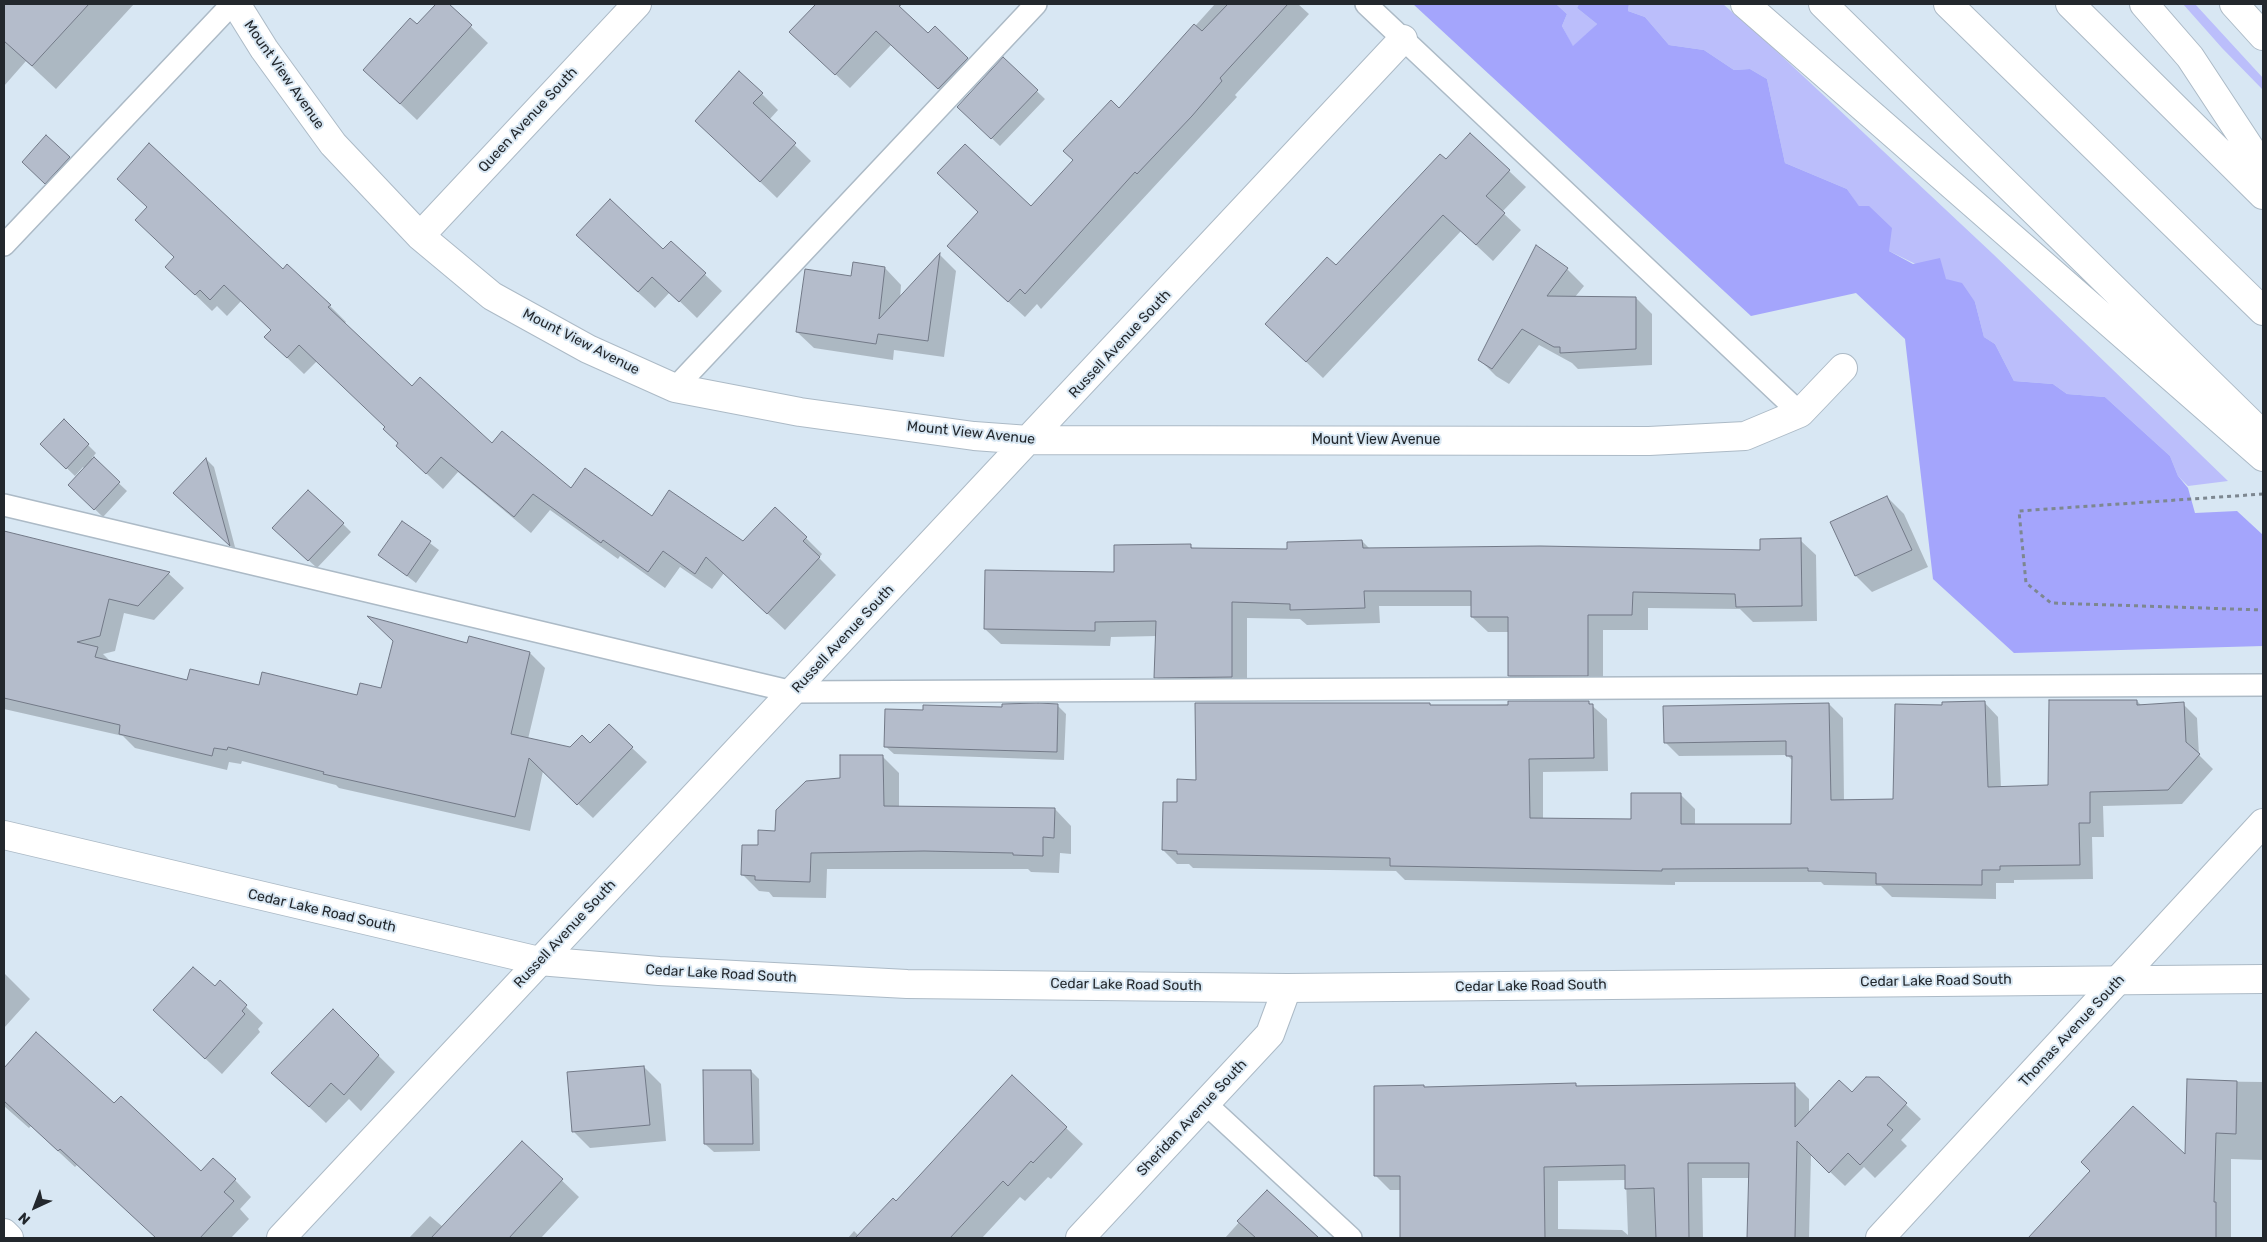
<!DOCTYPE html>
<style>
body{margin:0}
#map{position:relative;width:2267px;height:1242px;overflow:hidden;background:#d8e7f3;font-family:Rubik,sans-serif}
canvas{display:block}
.frame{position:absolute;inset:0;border:5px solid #23282d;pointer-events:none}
.north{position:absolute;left:10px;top:1182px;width:50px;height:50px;-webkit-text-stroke:4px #d8e7f3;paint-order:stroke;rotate:223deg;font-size:14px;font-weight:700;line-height:20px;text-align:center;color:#23282d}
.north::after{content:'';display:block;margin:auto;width:18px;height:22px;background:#23282d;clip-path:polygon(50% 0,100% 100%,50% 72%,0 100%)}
</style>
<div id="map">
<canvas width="2267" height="1242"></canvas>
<div class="frame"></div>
<div class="north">N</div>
</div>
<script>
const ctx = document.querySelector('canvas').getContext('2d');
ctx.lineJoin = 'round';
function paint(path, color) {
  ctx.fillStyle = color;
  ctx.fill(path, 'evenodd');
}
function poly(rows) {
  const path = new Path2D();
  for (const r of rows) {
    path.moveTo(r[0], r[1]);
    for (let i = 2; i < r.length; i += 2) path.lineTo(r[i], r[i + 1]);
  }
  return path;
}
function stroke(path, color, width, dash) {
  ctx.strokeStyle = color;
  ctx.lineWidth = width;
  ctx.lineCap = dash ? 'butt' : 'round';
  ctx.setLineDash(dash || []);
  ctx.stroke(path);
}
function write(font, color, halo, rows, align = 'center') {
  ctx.font = font + ' Rubik,sans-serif';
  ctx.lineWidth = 4;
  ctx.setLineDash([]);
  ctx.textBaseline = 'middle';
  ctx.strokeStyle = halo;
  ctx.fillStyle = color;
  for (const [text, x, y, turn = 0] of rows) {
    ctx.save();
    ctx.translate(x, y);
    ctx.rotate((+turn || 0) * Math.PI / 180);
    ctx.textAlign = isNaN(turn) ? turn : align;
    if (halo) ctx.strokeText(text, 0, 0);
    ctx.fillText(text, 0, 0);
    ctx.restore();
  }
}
paint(poly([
 [1556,4,1579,4,1577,8,1597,24,1573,47,1562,26,1567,14],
 [1629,4,1723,4,1771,46,1993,254,2228,481,2188,486,2178,476,2170,456,2105,397,2067,394,2053,384,2014,381,1995,344,1984,337,1975,302,1946,279,1889,251,1847,189,1785,163,1767,79,1750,69,1734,70,1704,50,1669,45,1645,17,1628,11],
 [2183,4,2195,4,2263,78,2263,90,2222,48]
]), '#bbbefb');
paint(poly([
 [1413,4,1556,4,1567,14,1562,26,1573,46,1597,24,1577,8,1579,4,1629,4,1628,11,1645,17,1669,45,1704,50,1734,70,1750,69,1767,79,1785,163,1847,189,1859,206,1869,206,1892,228,1889,251,1913,264,1940,258,1946,279,1962,283,1975,302,1984,337,1995,344,2014,381,2053,384,2067,394,2105,397,2170,456,2178,476,2188,488,2195,513,2237,511,2263,535,2263,646,2014,653,1933,579,1905,339,1856,293,1751,316]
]), '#a4a5fc');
paint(poly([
 [4,4,134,4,56,89,26,61,4,86],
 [438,4,447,4,488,43,417,120,381,86,417,26],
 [817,4,902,4,899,7,928,35,935,28,982,73,954,103,891,45,850,88,791,32],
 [1215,4,1298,4,1309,14,1235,95,1237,97,1041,309,1037,304,1025,317,964,262,1031,208],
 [1003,59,1045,99,1000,146,967,115],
 [762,94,778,110,769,120,811,161,777,198,713,137],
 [46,137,78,166,54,191,31,170],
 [1446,160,1509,171,1526,187,1502,212,1521,230,1493,261,1461,231,1323,378,1284,341,1336,267],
 [671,242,722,291,697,318,670,292,655,308,594,252,664,251],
 [940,255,956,271,944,357,894,350,893,360,814,348,797,332,852,277,885,268,901,285,900,299],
 [1567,269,1584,286,1575,297,1636,298,1652,314,1652,365,1578,369,1572,363,1539,345,1509,384,1496,376,1480,360],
 [283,270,330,306,346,322,344,324,412,387,492,445,571,490,652,518,743,543,806,538,822,554,819,558,836,575,785,630,724,573,712,589,680,567,665,588,620,556,618,559,550,510,531,533,458,472,443,489,414,462,387,427,317,361,304,374,283,354,273,330,241,301,227,316,217,306,212,311,183,283],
 [64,421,96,453,92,458,127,491,103,517,78,493,85,469,83,467,75,476,50,452],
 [206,459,214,467,236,551,183,501],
 [1887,497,1904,514,1928,567,1872,592,1856,576,1832,523],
 [402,522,439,550,416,583,380,555],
 [343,524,351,532,317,568,282,536],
 [4,533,169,574,184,588,154,620,124,613,115,651,103,654,111,662,188,682,358,696,382,689,468,645,470,638,530,653,545,668,528,739,571,749,590,745,632,748,647,762,593,818,543,771,530,831,339,788,336,785,242,761,241,764,229,762,227,770,135,748,123,736,4,709],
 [1800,540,1816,555,1817,621,1753,622,1740,609,1648,608,1648,630,1603,630,1603,691,1525,691,1509,676,1509,632,1488,632,1472,617,1472,606,1379,606,1380,623,1307,625,1300,619,1247,618,1247,693,1171,693,1156,677,1157,636,1111,637,1110,646,1001,644,985,629,1115,574,1190,546,1194,549,1289,550,1362,541,1370,549,1761,551],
 [2137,701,2142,706,2183,704,2197,718,2199,755,2213,769,2182,804,2103,806,2104,837,2092,837,2093,879,2014,880,2014,883,1996,883,1996,899,1892,897,1881,886,1824,885,1821,882,1675,882,1675,885,1405,880,1396,871,1193,868,1189,864,1177,864,1163,850,1178,803,1197,781,1431,707,1588,702,1607,719,1608,771,1543,772,1543,819,1633,820,1681,795,1695,809,1695,825,1792,826,1793,761,1787,755,1679,756,1665,742,1829,704,1843,718,1844,801,1894,800,1944,706,1984,702,1998,717,2001,788,2049,787],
 [1057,705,1066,714,1064,760,894,754,885,746,924,711],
 [882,756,899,773,899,808,1055,809,1071,826,1071,854,1060,853,1059,873,1031,872,1028,869,827,869,826,898,773,897,769,892,759,891,743,875,759,847,842,779],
 [4,973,30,999,4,1028],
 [220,982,263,1023,258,1029,260,1032,222,1074,171,1027],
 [333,1011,395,1072,361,1111,349,1099,326,1123,273,1073],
 [36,1034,114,1105,201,1172,235,1180,251,1197,240,1209,249,1219,231,1238,157,1238,77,1165,75,1167,31,1126,29,1128,4,1106,4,1069],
 [644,1067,661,1084,666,1141,590,1148,573,1131],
 [751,1071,759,1079,760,1151,714,1152,705,1144],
 [1012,1077,1083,1144,1051,1179,1048,1177,1025,1201,1020,1197,982,1238,848,1238,854,1231,859,1236,896,1203],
 [1879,1079,1921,1119,1901,1140,1907,1146,1875,1178,1864,1167,1845,1186,1811,1154,1809,1238,1749,1238,1750,1178,1702,1178,1703,1238,1402,1238,1401,1190,1390,1190,1375,1175,1424,1087,1426,1089,1575,1084,1578,1087,1794,1084,1809,1099,1809,1114],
 [1626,1180,1628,1235,1622,1230,1558,1229,1558,1181],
 [2188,1081,2263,1082,2263,1160,2231,1159,2231,1238,2030,1238,2092,1171,2186,1157],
 [522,1142,579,1197,541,1238,409,1238,430,1216,443,1227],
 [1267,1191,1317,1238,1225,1238]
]), '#0003');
const building = poly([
 [4,4,89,4,32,66,4,41,4,4],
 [436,4,449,4,472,25,400,104,363,70,410,18,417,24,436,4],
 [816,4,902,4,899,6,928,33,935,26,968,58,938,89,876,31,835,75,789,32,816,4],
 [1228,4,1288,4,1220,78,1222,81,1192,116,1137,174,1135,172,1025,294,1020,289,1008,302,947,246,978,212,937,173,965,144,1031,206,1073,160,1063,151,1111,100,1119,108,1194,24,1202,31,1228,4],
 [1003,57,1038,90,991,139,957,107,1003,57],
 [739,71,763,93,753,103,796,143,760,182,695,121,739,71],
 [1470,133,1510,170,1486,196,1505,213,1476,245,1443,215,1306,362,1265,324,1327,257,1336,265,1440,154,1446,159,1470,133],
 [46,135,70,157,45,184,22,162,46,135],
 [149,143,283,269,287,264,331,305,328,307,412,386,420,377,492,443,502,431,571,488,585,468,652,516,669,490,743,541,775,507,807,537,803,541,820,557,767,614,706,557,695,574,663,551,648,572,603,540,601,543,533,494,514,517,441,457,426,474,396,446,398,443,383,429,385,427,299,345,287,358,264,337,271,330,224,285,210,300,200,290,195,295,165,267,174,257,135,220,147,207,117,179,149,143],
 [610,199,663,249,671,241,706,273,679,302,652,277,638,292,576,235,610,199],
 [1536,245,1568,268,1547,296,1636,297,1636,349,1560,353,1560,347,1554,347,1522,329,1492,369,1478,360,1536,245],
 [940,253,928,341,878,334,876,344,796,332,805,269,851,276,853,262,885,267,879,319,940,253],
 [64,419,89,444,66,469,40,444,64,419],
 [94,457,120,482,94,510,68,485,94,457],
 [206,458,230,546,173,493,206,458],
 [308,490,344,523,308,561,272,528,308,490],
 [1887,496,1912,550,1855,576,1830,522,1887,496],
 [402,521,431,541,407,576,378,555,402,521],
 [4,531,170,572,138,606,109,599,100,636,77,642,98,647,95,657,187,680,190,669,259,685,262,672,357,695,360,683,381,688,393,641,367,616,467,643,469,636,530,652,511,734,570,747,582,735,590,743,609,724,633,747,577,805,529,758,515,817,323,774,324,772,228,747,227,750,214,748,212,756,119,734,120,725,4,698,4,531],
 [1801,538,1802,606,1736,607,1735,594,1633,592,1632,615,1588,615,1588,676,1508,676,1508,617,1471,617,1471,591,1364,591,1365,608,1290,610,1290,604,1232,602,1232,677,1154,678,1156,621,1095,622,1095,631,984,629,985,570,1114,572,1114,545,1191,544,1191,548,1287,549,1287,542,1362,540,1363,548,1540,546,1760,550,1760,539,1801,538],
 [2049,700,2137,700,2137,705,2184,702,2186,742,2200,754,2168,790,2090,792,2090,823,2079,823,2080,865,2000,866,2000,870,1982,870,1982,885,1876,884,1876,873,1808,871,1808,868,1662,869,1662,871,1390,866,1390,858,1177,854,1177,851,1162,850,1163,802,1177,802,1177,779,1196,780,1195,703,1430,703,1430,705,1508,705,1508,701,1589,701,1589,704,1593,704,1594,758,1529,759,1530,818,1631,819,1631,793,1681,793,1681,824,1791,824,1792,756,1786,756,1786,741,1664,743,1663,706,1829,703,1831,800,1893,799,1895,704,1942,705,1942,702,1985,701,1988,787,2048,785,2049,700],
 [1038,703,1058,704,1057,752,884,747,885,709,923,710,923,705,1002,707,1002,704,1038,703],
 [840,755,883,755,884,806,1055,808,1054,838,1043,837,1043,856,1013,855,1013,853,924,851,811,853,810,882,755,880,755,876,741,875,742,845,758,845,758,830,775,831,776,810,806,781,840,778,840,755],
 [193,967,215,986,220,980,247,1005,242,1011,245,1014,205,1059,153,1010,193,967],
 [333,1009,379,1055,344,1095,331,1083,309,1107,271,1073,333,1009],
 [36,1032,114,1103,121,1096,201,1171,213,1158,236,1179,224,1192,234,1201,200,1238,156,1238,60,1149,58,1151,4,1101,4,1068,36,1032],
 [644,1066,650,1125,572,1132,567,1072,644,1066],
 [703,1070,751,1070,753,1144,704,1144,703,1070],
 [1012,1075,1067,1127,1033,1163,1031,1161,1008,1186,1003,1181,950,1238,855,1238,893,1198,896,1201,1012,1075],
 [1866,1077,1879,1077,1907,1103,1887,1125,1893,1130,1860,1165,1848,1153,1829,1173,1797,1141,1795,1238,1747,1238,1749,1163,1688,1163,1689,1238,1656,1238,1654,1188,1625,1189,1625,1165,1544,1167,1545,1238,1400,1238,1400,1176,1374,1176,1374,1086,1424,1085,1424,1087,1576,1083,1576,1086,1795,1083,1795,1127,1839,1080,1852,1092,1866,1077],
 [2187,1079,2237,1081,2236,1134,2216,1133,2214,1202,2216,1202,2216,1238,2028,1238,2090,1171,2081,1162,2133,1106,2185,1154,2187,1079],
 [522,1141,563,1179,509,1238,431,1238,522,1141],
 [1267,1190,1319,1238,1256,1238,1237,1221,1267,1190]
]);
paint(building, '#b4bccb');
stroke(building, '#727987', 1);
const service = poly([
 [1366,4,1800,413],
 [4,245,232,4],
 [675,388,1036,4],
 [4,505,793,692,2263,685],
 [1206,1104,1351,1238]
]);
const minor = poly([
 [236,4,264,49,333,144,420,236,492,296,588,349,675,388,800,412,974,436,1029,440,1649,441,1745,436,1800,413,1843,368],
 [420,236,637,4],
 [4,1233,9,1238],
 [281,1238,1403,39],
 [1080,1238,1270,1034,1287,988],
 [1880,1238,2263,823]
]);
const tertiary = poly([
 [2234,4,2263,36],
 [4,835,539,961,659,971,907,984,1287,988,2263,979]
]);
const motorway = poly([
 [1745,4,2263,457],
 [1823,4,2263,435],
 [1948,4,2263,311],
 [2070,4,2263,195],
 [2144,4,2190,57,2263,168]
]);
stroke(service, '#acbac6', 24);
stroke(minor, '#acbac6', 30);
stroke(tertiary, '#acbac6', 30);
stroke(motorway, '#acbac6', 30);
stroke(poly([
 [2263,494,2019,511,2026,583,2051,603,2263,610]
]), '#7d8790', 3, [4, 4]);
stroke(service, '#fff', 21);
stroke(minor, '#fff', 28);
stroke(tertiary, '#fff', 28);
stroke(motorway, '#fff', 28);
write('14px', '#23282d', '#d8e7f3', [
 ["Mount View Avenue",284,75,55],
 ["Queen Avenue South",528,120,-47],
 ["Mount View Avenue",581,342,27],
 ["Russell Avenue South",1120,344,-47],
 ["Mount View Avenue",971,433,6],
 ["Mount View Avenue",1376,440],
 ["Russell Avenue South",843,639,-47],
 ["Cedar Lake Road South",322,911,13],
 ["Russell Avenue South",565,934,-47],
 ["Cedar Lake Road South",721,974,3],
 ["Cedar Lake Road South",1936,981,-1],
 ["Cedar Lake Road South",1126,985,1],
 ["Cedar Lake Road South",1531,986,-1],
 ["Thomas Avenue South",2072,1031,-47],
 ["Sheridan Avenue South",1192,1118,-47]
]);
</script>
